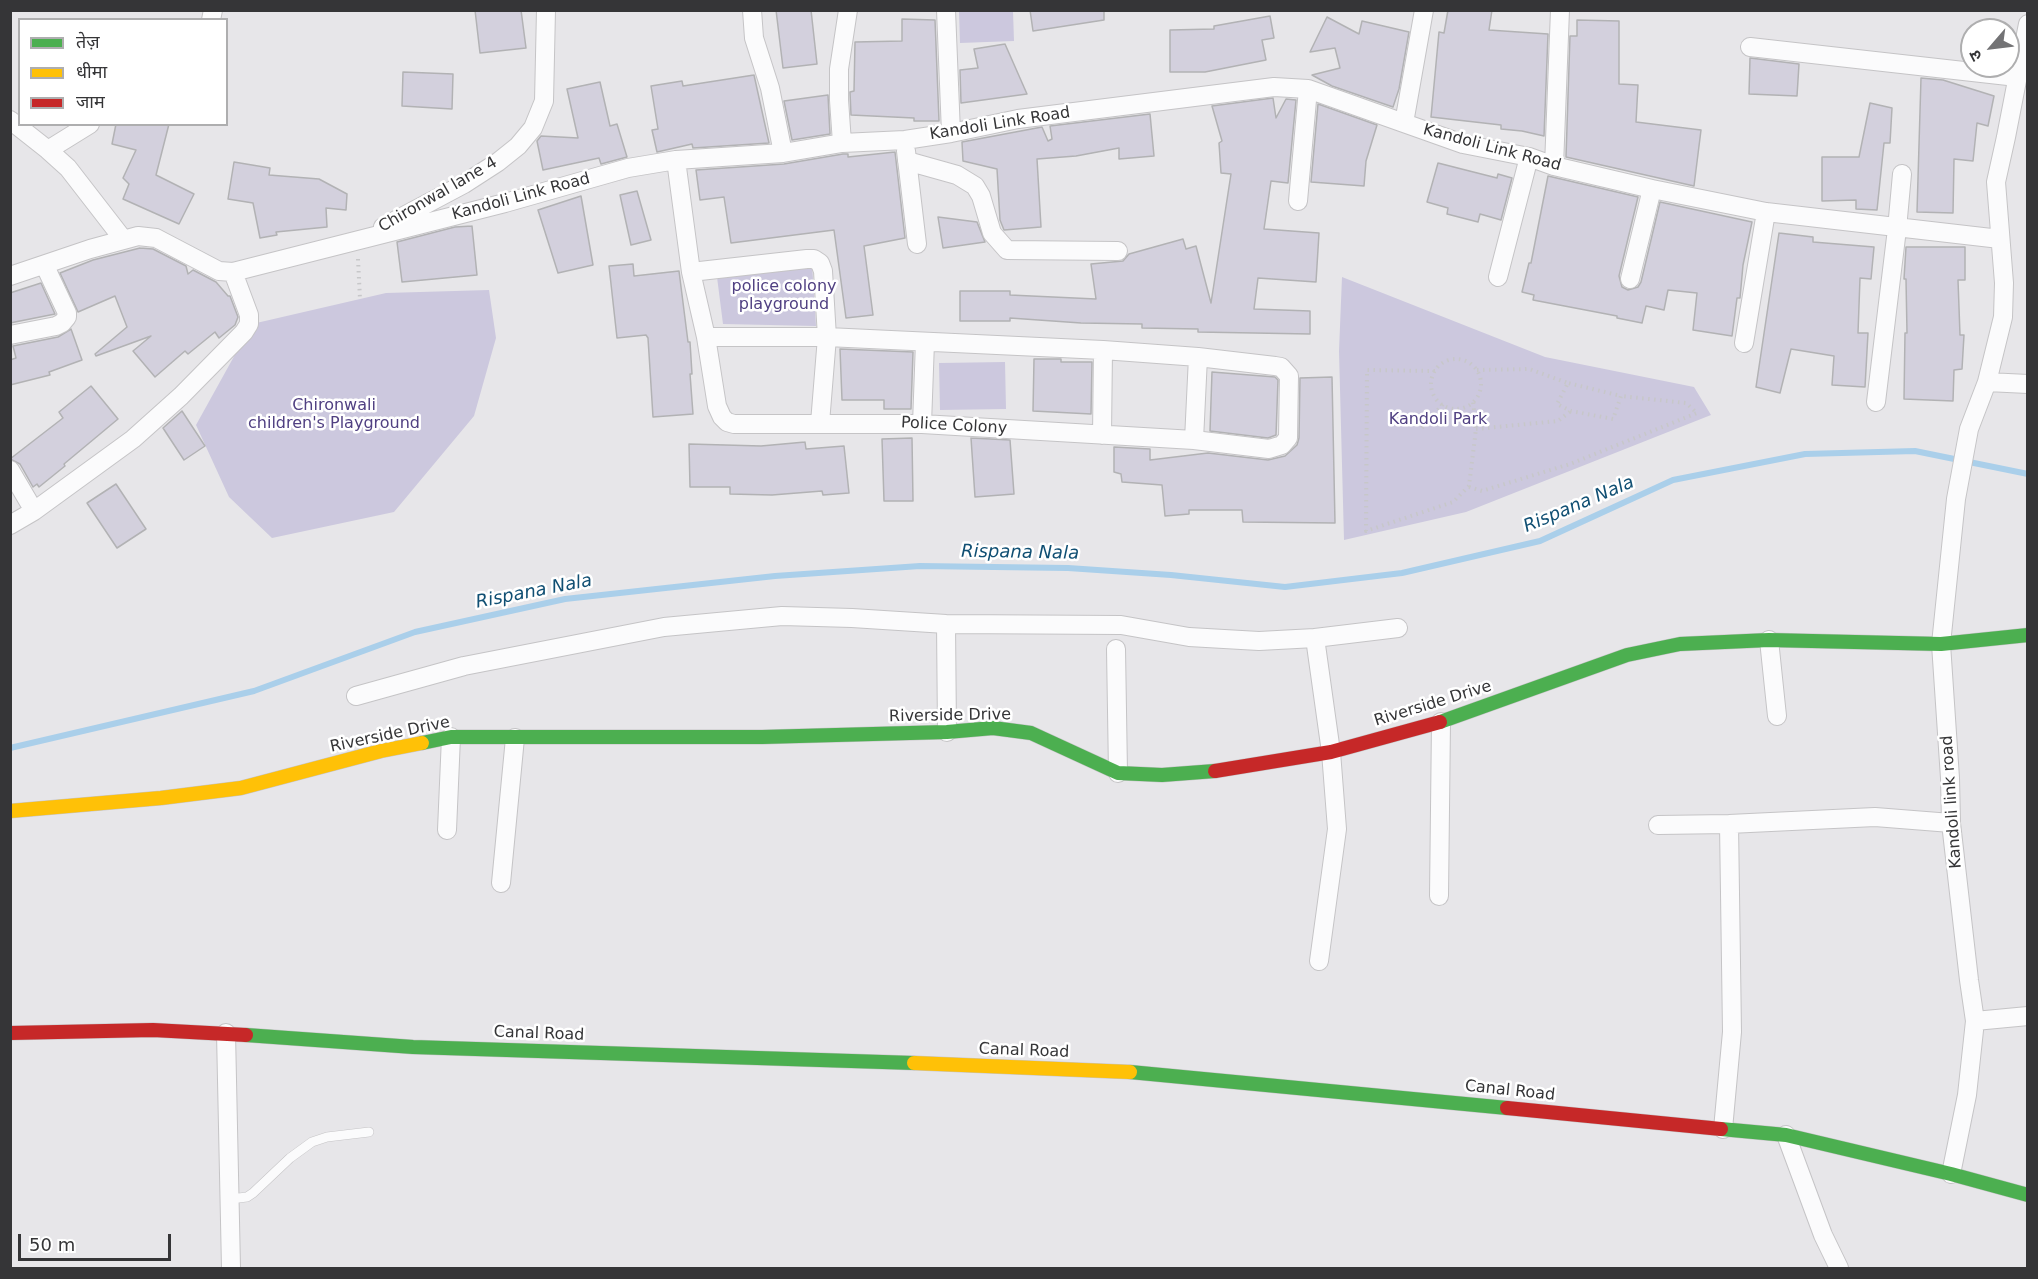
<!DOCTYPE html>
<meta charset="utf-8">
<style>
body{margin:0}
#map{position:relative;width:2038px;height:1279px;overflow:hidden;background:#e7e6e9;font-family:"DejaVu Sans","Noto Sans Devanagari",sans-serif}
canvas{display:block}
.frame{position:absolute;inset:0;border:12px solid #353537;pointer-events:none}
.legend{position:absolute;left:18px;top:18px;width:210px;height:108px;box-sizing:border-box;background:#fff;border:2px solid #aeaeaf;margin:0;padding:8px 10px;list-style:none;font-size:18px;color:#353537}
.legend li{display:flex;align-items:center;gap:12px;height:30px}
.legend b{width:30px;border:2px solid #aeaeaf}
.north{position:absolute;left:1960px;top:18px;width:60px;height:60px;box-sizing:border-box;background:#fff;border:2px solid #aeaeaf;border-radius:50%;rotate:242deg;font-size:16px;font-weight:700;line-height:24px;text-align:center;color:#353537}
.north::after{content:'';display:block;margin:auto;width:21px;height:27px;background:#737375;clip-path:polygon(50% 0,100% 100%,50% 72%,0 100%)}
.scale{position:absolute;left:18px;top:1234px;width:153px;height:27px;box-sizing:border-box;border:3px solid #353537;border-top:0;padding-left:8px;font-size:18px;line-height:21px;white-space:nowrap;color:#353537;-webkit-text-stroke:4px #fff;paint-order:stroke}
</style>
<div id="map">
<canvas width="2038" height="1279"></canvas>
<div class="frame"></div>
<ul class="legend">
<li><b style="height:8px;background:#4caf50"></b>तेज़</li>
<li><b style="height:8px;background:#ffc107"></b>धीमा</li>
<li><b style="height:8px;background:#c62828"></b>जाम</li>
</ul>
<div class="north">उ</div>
<div class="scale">50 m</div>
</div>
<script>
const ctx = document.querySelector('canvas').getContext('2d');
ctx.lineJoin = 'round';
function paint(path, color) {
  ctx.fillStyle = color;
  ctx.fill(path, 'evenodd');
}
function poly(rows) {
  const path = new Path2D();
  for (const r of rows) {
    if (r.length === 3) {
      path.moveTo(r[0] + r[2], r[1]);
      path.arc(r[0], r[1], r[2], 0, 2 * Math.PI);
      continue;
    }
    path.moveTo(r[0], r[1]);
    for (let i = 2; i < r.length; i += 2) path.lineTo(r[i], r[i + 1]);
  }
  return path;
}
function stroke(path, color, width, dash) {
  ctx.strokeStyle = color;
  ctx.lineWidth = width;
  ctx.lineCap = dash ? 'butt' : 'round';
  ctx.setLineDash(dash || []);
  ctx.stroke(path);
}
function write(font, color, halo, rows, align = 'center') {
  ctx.font = font + ' "DejaVu Sans",sans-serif';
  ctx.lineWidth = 5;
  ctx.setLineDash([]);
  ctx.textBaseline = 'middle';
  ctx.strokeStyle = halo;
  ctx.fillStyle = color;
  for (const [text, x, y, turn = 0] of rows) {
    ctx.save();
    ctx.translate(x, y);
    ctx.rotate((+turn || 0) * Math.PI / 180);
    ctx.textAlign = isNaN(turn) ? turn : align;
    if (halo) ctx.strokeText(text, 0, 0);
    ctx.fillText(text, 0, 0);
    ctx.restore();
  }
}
paint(poly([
 [959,11,1013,11,1014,41,960,43],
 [812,264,816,326,723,324,717,277],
 [1342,277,1545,357,1694,387,1711,415,1466,512,1344,540,1339,351],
 [489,290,496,338,474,416,394,512,272,538,229,497,196,425,252,324,386,293],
 [1005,362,1006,409,940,410,939,363]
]), '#ccc8de');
stroke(poly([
 [10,748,254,691,415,632,565,599,775,576,920,566,1068,568,1171,575,1285,587,1402,573,1540,541,1673,480,1805,454,1915,451,2028,474]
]), '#aacfea', 6);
const building = poly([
 [475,10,521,10,526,48,480,53,475,10],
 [776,10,811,10,817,64,783,68,776,10],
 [1030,10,1104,10,1104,20,1033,31,1030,10],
 [1448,10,1492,10,1489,30,1548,34,1544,136,1522,131,1501,129,1501,125,1431,117,1439,32,1444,33,1448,10],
 [1270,16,1274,38,1262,40,1266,60,1205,72,1170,72,1170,30,1214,29,1214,26,1270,16],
 [1327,17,1359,34,1362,21,1409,32,1399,89,1393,107,1332,86,1312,75,1340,68,1335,48,1310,52,1327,17],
 [902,19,935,20,939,121,914,121,914,118,851,115,850,92,854,91,855,42,902,41,902,19],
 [1577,20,1619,21,1619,84,1638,85,1636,122,1701,130,1694,186,1566,157,1570,36,1577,36,1577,20],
 [1005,44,1027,94,961,103,960,70,978,68,974,49,1005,44],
 [1750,58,1799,64,1797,96,1749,94,1750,58],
 [403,72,453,74,452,109,402,106,403,72],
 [754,75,769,143,693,148,692,144,657,152,652,130,658,129,651,86,682,81,683,86,754,75],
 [1921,78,1943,80,1994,96,1988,126,1977,123,1973,161,1954,159,1953,213,1917,212,1921,78],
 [600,82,610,126,617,124,627,157,601,164,599,158,543,170,537,141,541,136,578,138,567,89,600,82],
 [828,95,830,134,792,140,784,101,828,95],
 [1273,98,1276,118,1286,99,1296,100,1288,183,1271,181,1264,229,1319,233,1316,282,1258,278,1254,309,1310,311,1310,334,1198,332,1198,329,1142,328,1142,324,1081,323,1010,318,1010,321,960,321,960,291,1010,291,1010,295,1096,299,1091,264,1123,261,1129,254,1183,239,1186,249,1196,246,1211,303,1231,174,1221,173,1219,143,1222,141,1212,106,1273,98],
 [1870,103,1892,108,1890,143,1884,143,1877,210,1856,209,1856,200,1822,201,1822,157,1859,157,1870,103],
 [1318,104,1377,125,1366,161,1364,186,1311,182,1318,104],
 [1150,114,1154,156,1119,159,1119,148,1076,156,1037,159,1041,227,1004,230,1000,220,997,169,963,161,962,142,1042,127,1048,141,1052,139,1050,126,1150,114],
 [116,124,169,124,156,175,194,194,179,224,123,199,129,184,123,178,136,150,112,144,116,124],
 [895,152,905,238,864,246,873,315,846,318,834,230,731,243,724,197,700,200,696,170,784,164,843,154,848,154,848,157,895,152],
 [234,162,270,168,269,175,319,179,347,194,346,210,326,208,327,227,276,232,277,235,260,238,253,203,228,199,234,162],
 [1438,163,1497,178,1498,174,1512,178,1501,220,1480,214,1478,222,1447,214,1448,208,1427,202,1438,163],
 [1548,176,1638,197,1619,276,1622,287,1628,290,1638,287,1641,282,1660,202,1752,222,1743,265,1740,298,1737,298,1732,336,1693,330,1697,293,1668,290,1664,310,1646,306,1642,323,1617,318,1617,316,1533,300,1534,295,1522,292,1529,263,1531,263,1548,176],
 [637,191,651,240,631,245,620,195,637,191],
 [581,196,593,265,558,273,538,210,581,196],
 [938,217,977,222,985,242,943,248,938,217],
 [472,226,477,275,402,282,397,242,455,227,472,226],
 [1779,233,1813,237,1813,242,1874,247,1871,279,1860,278,1858,333,1868,333,1865,387,1832,385,1834,356,1791,349,1780,393,1756,387,1779,233],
 [1906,247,1965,247,1965,280,1958,280,1960,335,1964,335,1962,369,1954,370,1953,401,1904,399,1905,333,1907,333,1906,279,1904,279,1906,247],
 [140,248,153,249,186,266,188,274,193,270,216,282,228,296,230,296,238,317,235,325,219,338,215,332,188,354,185,351,155,377,133,351,151,336,96,356,95,354,127,327,115,296,78,312,60,273,93,260,140,248],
 [633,264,634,276,679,271,688,342,690,342,692,374,690,374,693,414,653,417,648,338,646,335,617,338,609,266,633,264],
 [41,283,55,314,10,323,10,293,41,283],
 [71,329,82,360,49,372,50,375,10,385,10,360,16,358,13,346,58,337,71,329],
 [840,349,913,352,911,409,884,409,884,400,842,400,840,349],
 [1034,359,1061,359,1061,362,1092,362,1091,414,1033,411,1034,359],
 [1212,372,1275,377,1278,380,1276,435,1268,438,1210,431,1212,372],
 [1332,377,1335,523,1243,522,1242,510,1189,510,1189,514,1165,516,1162,485,1122,482,1121,474,1114,472,1114,447,1150,449,1150,460,1208,453,1268,460,1285,456,1297,445,1299,438,1300,378,1332,377],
 [91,386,118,419,64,464,65,466,39,487,37,484,33,487,20,464,10,459,63,418,59,412,91,386],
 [182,411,205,446,184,460,163,428,182,411],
 [912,438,913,501,884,501,882,439,912,438],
 [971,438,1010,440,1014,494,975,497,971,438],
 [805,442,806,449,844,446,849,493,823,495,822,491,772,495,730,494,730,487,690,487,689,444,761,446,805,442],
 [116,484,146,529,117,548,87,503,116,484]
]);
paint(building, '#d3d0dd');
stroke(building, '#b2b2b4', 1.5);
const lane = poly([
 [230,1199,247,1197,253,1193,290,1158,312,1142,327,1137,369,1132]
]);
const street = poly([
 [752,10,754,38,770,88,783,153],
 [946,10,951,133],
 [211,20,213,10],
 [1750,47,2017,77],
 [10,120,48,150,68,168,123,239],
 [1404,123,1424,10],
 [842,143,839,100,839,69,848,10],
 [48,150,90,124],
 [906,151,917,244],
 [676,160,691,272,706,337,827,337,1103,350,1198,357,1275,366,1281,367,1289,376,1288,438,1282,445,1269,449,1194,440,922,424,734,424,727,422,722,417,717,406,706,337],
 [907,161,957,175,975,186,981,196,992,233,1007,250,1118,251],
 [1554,166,1560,10],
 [1298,201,1308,89],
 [383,227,464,184,498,162,518,146,533,128,544,101,546,10],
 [691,272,807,259,814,259,820,263,823,271,827,337,820,423],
 [10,276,90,249,138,236,156,238,219,271,233,272,505,203,628,168,676,160,783,153,842,143,905,140,951,133,1018,119,1274,87,1308,89,1463,144,1529,157,1554,166,1652,189,1766,212,2000,239],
 [1498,277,1529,157],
 [1630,279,1652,189],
 [10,335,56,326,62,323,67,317,67,313,45,266],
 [1744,343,1766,212],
 [1987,382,2028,384],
 [1876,402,1897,229,1902,174],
 [922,424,925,342],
 [1102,435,1103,350],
 [1194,440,1198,357],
 [10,470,34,511],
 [10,525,34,511,133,439,181,396,244,332,249,324,249,315,233,272],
 [946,624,947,732],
 [1769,640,1777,716],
 [1116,649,1118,773],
 [356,696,464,666,664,627,782,616,852,618,946,624,1121,625,1189,637,1259,641,1315,638],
 [1658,825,1729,824,1875,817,1951,823],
 [447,830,451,737],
 [501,883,515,738],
 [1439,896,1441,722],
 [1319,961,1337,829,1331,752,1315,638,1398,628],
 [1975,1021,2028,1016],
 [226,1033,231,1268],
 [1723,1129,1732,1032,1729,824],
 [1786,1135,1823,1235,1839,1268],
 [1951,1174,1967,1095,1975,1021,1969,980,1951,823,1950,778,1941,644,1956,499,1969,429,1987,382,2003,317,2004,283,1996,182,2006,137,2028,24]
]);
const fast = poly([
 [1440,722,1627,655,1680,644,1769,640,1941,644,2028,635],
 [422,743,451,737,762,737,947,732,993,728,1031,733,1118,773,1162,775,1215,771],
 [246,1035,413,1047,914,1063],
 [1130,1072,1507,1108],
 [1721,1129,1786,1135,1951,1174,2028,1195]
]);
const slow = poly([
 [10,811,161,798,241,788,381,751,422,743],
 [914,1063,1130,1072]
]);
const jam = poly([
 [1215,771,1331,752,1440,722],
 [10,1033,153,1030,246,1035],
 [1507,1108,1721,1129]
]);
stroke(lane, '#c5c4c6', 10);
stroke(street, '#c5c4c6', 20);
stroke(fast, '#c5c4c6', 15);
stroke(slow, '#c5c4c6', 15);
stroke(jam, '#c5c4c6', 15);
stroke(poly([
 [358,259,360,299],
 [1456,384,25],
 [1477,370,1529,369,1568,383,1557,404,1571,411,1613,419,1621,396,1568,383],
 [1435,371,1367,370,1366,531,1453,502,1469,486,1476,429,1473,401],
 [1422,428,1443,404],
 [1476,429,1558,421,1571,411],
 [1469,487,1482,491,1570,464,1697,413,1686,403,1621,396]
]), '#c7c7c9', 4, [1.5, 4.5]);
stroke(lane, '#fbfbfc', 9);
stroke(street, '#fbfbfc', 18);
stroke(fast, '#4caf50', 14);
stroke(slow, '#ffc107', 14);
stroke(jam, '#c62828', 14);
write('16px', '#353537', '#fff', [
 ["Kandoli Link Road",1000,124,-9],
 ["Kandoli Link Road",1492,148,15],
 ["Chironwal lane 4",438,195,-30],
 ["Kandoli Link Road",521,197,-15],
 ["Police Colony",954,426,3],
 ["Riverside Drive",1433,704,-17],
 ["Riverside Drive",950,716,-1],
 ["Riverside Drive",390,735,-12],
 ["Kandoli link road",1952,802,-94],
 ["Canal Road",539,1034,2],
 ["Canal Road",1024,1051,2],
 ["Canal Road",1510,1091,6]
]);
write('16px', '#504082', '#fff', [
 ["police colony",784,287],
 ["playground",784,305],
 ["Chironwali",334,406],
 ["children's Playground",334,424],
 ["Kandoli Park",1438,420]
]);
write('italic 18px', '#104f73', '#fff', [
 ["Rispana Nala",1579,505,-23],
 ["Rispana Nala",1020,553,1],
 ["Rispana Nala",534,592,-11]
]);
</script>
